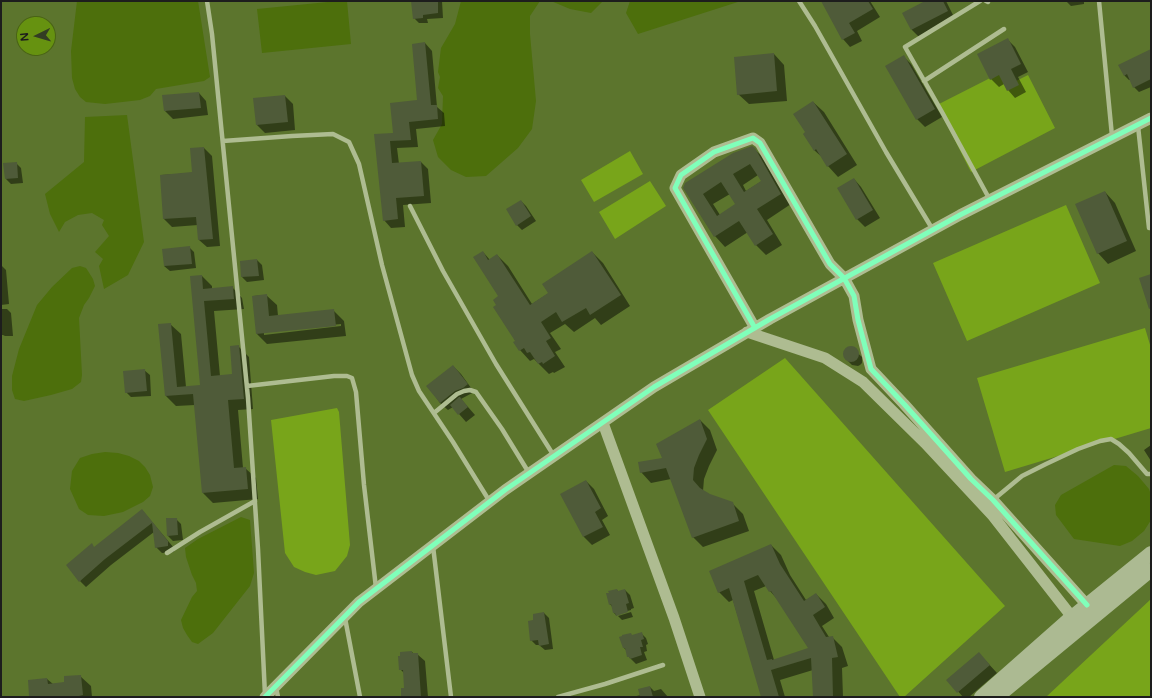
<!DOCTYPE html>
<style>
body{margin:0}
#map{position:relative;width:1152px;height:698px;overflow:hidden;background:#5c752d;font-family:"Varela Round",sans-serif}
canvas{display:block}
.frame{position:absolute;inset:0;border:2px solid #1d1d1d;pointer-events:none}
.north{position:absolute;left:16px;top:16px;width:40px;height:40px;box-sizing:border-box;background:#669210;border:1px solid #496315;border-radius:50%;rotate:265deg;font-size:11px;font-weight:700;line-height:16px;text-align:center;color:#1d1d1d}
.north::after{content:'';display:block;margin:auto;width:14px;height:18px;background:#333c23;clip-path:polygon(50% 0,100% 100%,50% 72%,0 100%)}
</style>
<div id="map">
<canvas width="1152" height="698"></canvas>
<div class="frame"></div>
<div class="north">N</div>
</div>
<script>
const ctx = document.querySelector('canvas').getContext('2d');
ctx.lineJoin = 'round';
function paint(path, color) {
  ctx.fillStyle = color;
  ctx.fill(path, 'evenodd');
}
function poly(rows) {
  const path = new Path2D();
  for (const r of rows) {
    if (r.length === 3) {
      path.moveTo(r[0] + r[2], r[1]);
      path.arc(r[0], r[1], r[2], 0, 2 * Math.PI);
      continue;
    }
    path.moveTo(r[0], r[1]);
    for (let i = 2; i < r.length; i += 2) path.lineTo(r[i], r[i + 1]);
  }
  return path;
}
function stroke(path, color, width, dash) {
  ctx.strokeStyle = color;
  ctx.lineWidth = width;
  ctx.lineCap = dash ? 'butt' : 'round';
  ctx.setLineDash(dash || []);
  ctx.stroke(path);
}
paint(poly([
 [1000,73,1006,86,1028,75,1055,128,971,172,937,105],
 [630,151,643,174,594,202,581,180],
 [650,181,666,206,615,239,599,212],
 [1066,205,1100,283,967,341,933,263],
 [1145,328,1151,348,1151,428,1005,472,977,378],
 [785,358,1005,606,904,697,900,697,708,410],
 [337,408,339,412,350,545,347,556,335,571,316,575,305,572,294,567,285,553,271,420],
 [1151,599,1151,697,1046,697]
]), '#78a51a');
paint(poly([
 [77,1,198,1,210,77,204,81,156,89,150,96,140,100,105,104,86,102,80,97,75,89,72,78,71,51],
 [338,1,347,1,351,44,262,53,257,9],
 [461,1,540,1,530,16,530,34,536,101,532,129,518,148,486,176,466,177,451,170,438,157,433,140,442,124,443,96,438,88,440,77,438,72,441,48,455,24],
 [551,1,603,1,591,13,570,9],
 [630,1,741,1,638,34,626,13],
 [127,115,144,242,128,275,104,289,99,266,103,259,95,252,109,236,102,225,104,220,92,213,78,215,65,222,59,232,50,214,45,194,84,162,85,117],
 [80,266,86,268,88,271,93,279,95,286,89,298,84,305,79,318,82,375,81,382,72,389,51,395,24,401,15,399,12,390,12,376,19,349,37,305,52,287,72,268],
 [105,452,118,453,129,456,139,461,145,467,150,475,153,487,150,496,143,502,123,512,104,516,88,515,79,509,70,489,72,471,80,458,92,454],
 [1114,465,1126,466,1138,476,1149,489,1151,495,1151,520,1144,531,1132,541,1120,546,1074,539,1056,515,1055,505,1061,495],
 [241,517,250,520,254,573,250,586,213,633,198,644,192,642,187,635,183,628,181,620,192,597,197,591,196,583,192,575,186,557,185,548,198,539]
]), '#4d6f0c');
paint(poly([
 [412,1,442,1,443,18,427,19,428,23,419,23,414,18],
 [822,1,870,1,880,17,857,31,862,41,850,47,843,39],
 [927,1,946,1,955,19,920,38,912,30,904,13],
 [1066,1,1084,1,1084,4,1071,6],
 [1007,39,1015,47,1028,72,1018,77,1026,92,1015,98,1008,90,1004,84,999,87,991,79],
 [425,43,432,51,437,107,444,113,445,126,416,129,418,147,397,148,399,164,421,162,428,169,431,203,403,205,405,227,391,228,384,220,376,135,394,134,418,101],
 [1151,50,1151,87,1139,92,1134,87,1131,80,1129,80,1124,75],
 [774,54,784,65,787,101,749,104,738,94],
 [904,57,911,64,942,117,925,127,917,119],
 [199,93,206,101,208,115,173,119,165,111],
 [285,96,293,104,295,130,265,133,257,125],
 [813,102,824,112,857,165,838,177,828,166,823,158,814,150,806,133],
 [204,148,212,156,220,246,207,247,199,240,198,225,172,227,164,219,161,175,193,173],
 [754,149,765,159,791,204,767,220,782,245,766,255,756,245,748,232,725,247,715,236,684,188],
 [758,175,762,181,746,191,743,185],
 [730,194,737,204,720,215,713,204],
 [16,163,21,168,23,183,11,184,6,179,4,164],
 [854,179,861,187,880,218,865,227,857,219],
 [1105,192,1115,203,1136,251,1108,264,1098,253],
 [521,201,526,206,536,221,522,230,517,225],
 [189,247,194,252,196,268,170,271,164,266],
 [483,252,490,260,497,255,508,266,532,304,549,293,592,252,603,263,630,306,601,325,595,318,574,332,565,324,550,333,561,349,555,352,565,367,554,373,553,372,549,374,534,359,530,361,520,350,497,305,500,297],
 [257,260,262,265,264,280,247,282,242,277,241,262],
 [1,265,6,270,9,304,1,305],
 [202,276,212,286,212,289,232,287,242,298,244,309,214,311,220,376,233,375,238,346,249,357,253,409,238,410,243,468,245,468,256,478,258,499,213,503,203,493,195,405,176,406,166,396,159,325,170,324,181,334,186,387,201,386],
 [266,295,277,305,278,316,333,310,344,321,346,336,267,344,257,334,253,296],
 [341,324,341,326,264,335,264,332],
 [1,309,7,309,11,313,13,336,5,336,3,335,1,335],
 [849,348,852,348,862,357,862,363,860,365,858,366,852,365,847,360,844,354,846,349],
 [453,366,461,374,474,392,461,399,475,415,466,422,453,407,448,410,440,403,428,386],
 [144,370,150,375,151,396,131,397,126,392],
 [700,420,710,430,717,450,709,466,704,479,703,491,709,495,732,503,743,514,749,531,703,547,693,537,671,479,651,483,641,472,663,458],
 [1151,445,1151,461,1144,450],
 [586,481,594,489,608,516,602,520,610,535,592,545,584,537,562,495],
 [142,510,174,548,174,552,162,553,156,547,154,532,111,565,86,587,80,581,95,548],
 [176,519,181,524,183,540,173,541,168,536],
 [771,545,781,555,790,575,806,600,816,594,826,604,834,618,822,626,829,637,832,637,842,647,848,666,842,668,843,697,814,697,813,670,780,680,785,697,762,697,733,600,729,602,719,592],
 [766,586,770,591,778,600,810,649,774,660,754,591],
 [617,590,619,592,625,590,630,595,634,608,631,609,631,610,617,614,617,616,614,613,613,608,610,604],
 [631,612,633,617,622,620,618,616],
 [544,613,549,618,553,649,545,650,539,645,536,645,531,640,535,621],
 [641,633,646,638,648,644,646,645,647,651,644,652,647,660,636,664,628,656,627,651,624,648,632,636],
 [412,652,414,654,417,654,425,661,428,697,403,697,405,689,404,673,400,669],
 [986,661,997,673,969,697,963,697,948,680],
 [80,676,91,686,92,697,30,697,29,681,47,679,53,684,66,683],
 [650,687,654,691,661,689,668,697,632,697,641,695]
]), '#0007');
paint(poly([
 [411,1,438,1,438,13,423,15,423,18,413,19],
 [821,1,868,1,873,9,849,23,855,33,842,40],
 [925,1,943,1,948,11,911,30,902,13],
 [1008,38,1021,64,1011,69,1019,85,1007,91,999,75,990,80,977,54],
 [425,42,431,105,437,105,438,119,409,122,411,140,390,141,392,163,421,161,424,196,396,198,398,219,383,221,374,134,393,133,390,103,417,100,412,44],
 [1151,49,1151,79,1133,88,1127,74,1124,76,1118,65],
 [774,53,777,91,737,95,734,57],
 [904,55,935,109,916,120,885,66],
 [199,92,201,108,164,111,162,95],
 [285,95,288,122,256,125,253,98],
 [813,101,847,154,827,167,816,149,814,151,803,134,805,132,793,114],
 [752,146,755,148,781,194,757,209,773,234,755,246,739,221,714,237,683,188,685,183,733,153],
 [750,164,761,181,744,192,733,174],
 [721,182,735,204,717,216,703,194],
 [204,147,213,239,198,240,196,217,163,219,160,175,192,172,190,148],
 [17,162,18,178,5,179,3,163],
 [854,178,873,210,856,220,837,188],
 [1105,191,1127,241,1097,254,1075,204],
 [521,200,531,216,516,226,506,209],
 [190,246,192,264,164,266,162,249],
 [483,251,488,260,497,254,530,305,548,293,542,284,592,251,621,295,590,315,586,308,562,322,556,312,541,322,551,338,546,341,555,356,543,364,542,362,538,364,530,352,527,353,524,348,519,351,513,342,515,341,493,307,496,305,493,300,498,296,473,257],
 [257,259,259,276,241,277,240,261],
 [1151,274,1151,308,1149,309,1139,278],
 [202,275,203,289,233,286,234,299,204,301,211,376,232,374,230,346,239,345,244,399,228,400,234,468,246,467,248,489,202,493,193,394,165,396,158,324,171,323,177,387,200,385,190,276],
 [267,294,269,316,334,309,336,326,256,334,252,296],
 [851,354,8],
 [453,365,468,384,463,388,455,391,440,403,426,386],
 [145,369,147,391,125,393,123,371],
 [459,397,460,397,468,407,458,415,450,405],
 [700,419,707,439,699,455,694,468,693,480,700,488,710,494,733,502,739,521,692,538,666,468,640,473,638,462,662,458,656,444],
 [586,480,601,508,595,512,603,527,583,537,560,494],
 [142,509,168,541,168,546,155,548,152,523,105,559,79,582,66,565,92,543,94,547],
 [166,518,177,518,178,535,167,536],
 [771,544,780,564,804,601,816,593,825,607,813,615,826,637,833,636,838,657,832,658,833,697,813,697,811,658,771,670,779,697,761,697,729,588,718,593,709,571],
 [758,575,769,592,771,591,808,648,772,660,772,659,767,660,744,581],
 [617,589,618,591,625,589,629,603,626,604,628,612,616,616,615,613,613,613,611,604,609,605,606,593,609,593,608,591],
 [544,612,549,644,539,646,538,640,530,641,528,621,533,620,533,614],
 [642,632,644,639,641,640,643,647,640,647,642,655,630,659,629,657,627,657,625,648,623,648,619,637,622,636,622,635,631,633,632,635],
 [412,651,412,653,418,653,421,697,401,697,401,688,404,688,403,670,399,670,398,656,400,656,400,652],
 [979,652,990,665,957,693,946,680],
 [81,675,83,695,79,696,79,697,29,696,28,680,47,678,48,684,64,682,64,676],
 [650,686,653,697,640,697,638,689]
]), '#4f5b39');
stroke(poly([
 [207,1,212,34,248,398,258,549,265,695],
 [799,1,815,26,886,152,933,230],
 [980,1,905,47,942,112,990,200],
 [986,1,988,2],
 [1099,1,1112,136],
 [924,81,1004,29],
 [1138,126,1149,228,1151,228],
 [223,141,292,136,333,134,349,142,359,164,382,265,412,375,419,391,453,442,490,502],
 [410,206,443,271,496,364,554,456],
 [247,386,334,376,347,376,352,378,356,392,364,485,376,588],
 [434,413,457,394,464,391,470,390,476,392,502,429,529,473],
 [993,500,1022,476,1046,464,1078,449,1100,441,1111,439,1119,444,1129,453,1147,474,1151,474],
 [433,546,451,697],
 [167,553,200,532,255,501],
 [345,618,360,697],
 [276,687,278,697],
 [558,697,605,684,663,665]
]), '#aebc91', 4.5);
stroke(poly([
 [755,328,675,188,681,175,714,152,753,138,760,143,830,264,844,278,854,296,858,320,871,369,904,404,971,479,993,500,1087,605],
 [747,332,825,358,863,382,925,443,993,516,1072,617],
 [603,423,674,618,700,697],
 [265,697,359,602,505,490,654,387,770,319,960,215,1151,118]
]), '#aebc91', 11);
stroke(poly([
 [981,697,1067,621,1151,553],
 [997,697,1151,570]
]), '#acba92', 14);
stroke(poly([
 [755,328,675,188,681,175,714,152,753,138,760,143,830,264,844,278,854,296,858,320,871,369,904,404,971,479,993,500,1087,605],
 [265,697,359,602,505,490,654,387,770,319,960,215,1151,118]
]), '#80ffba', 5);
</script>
